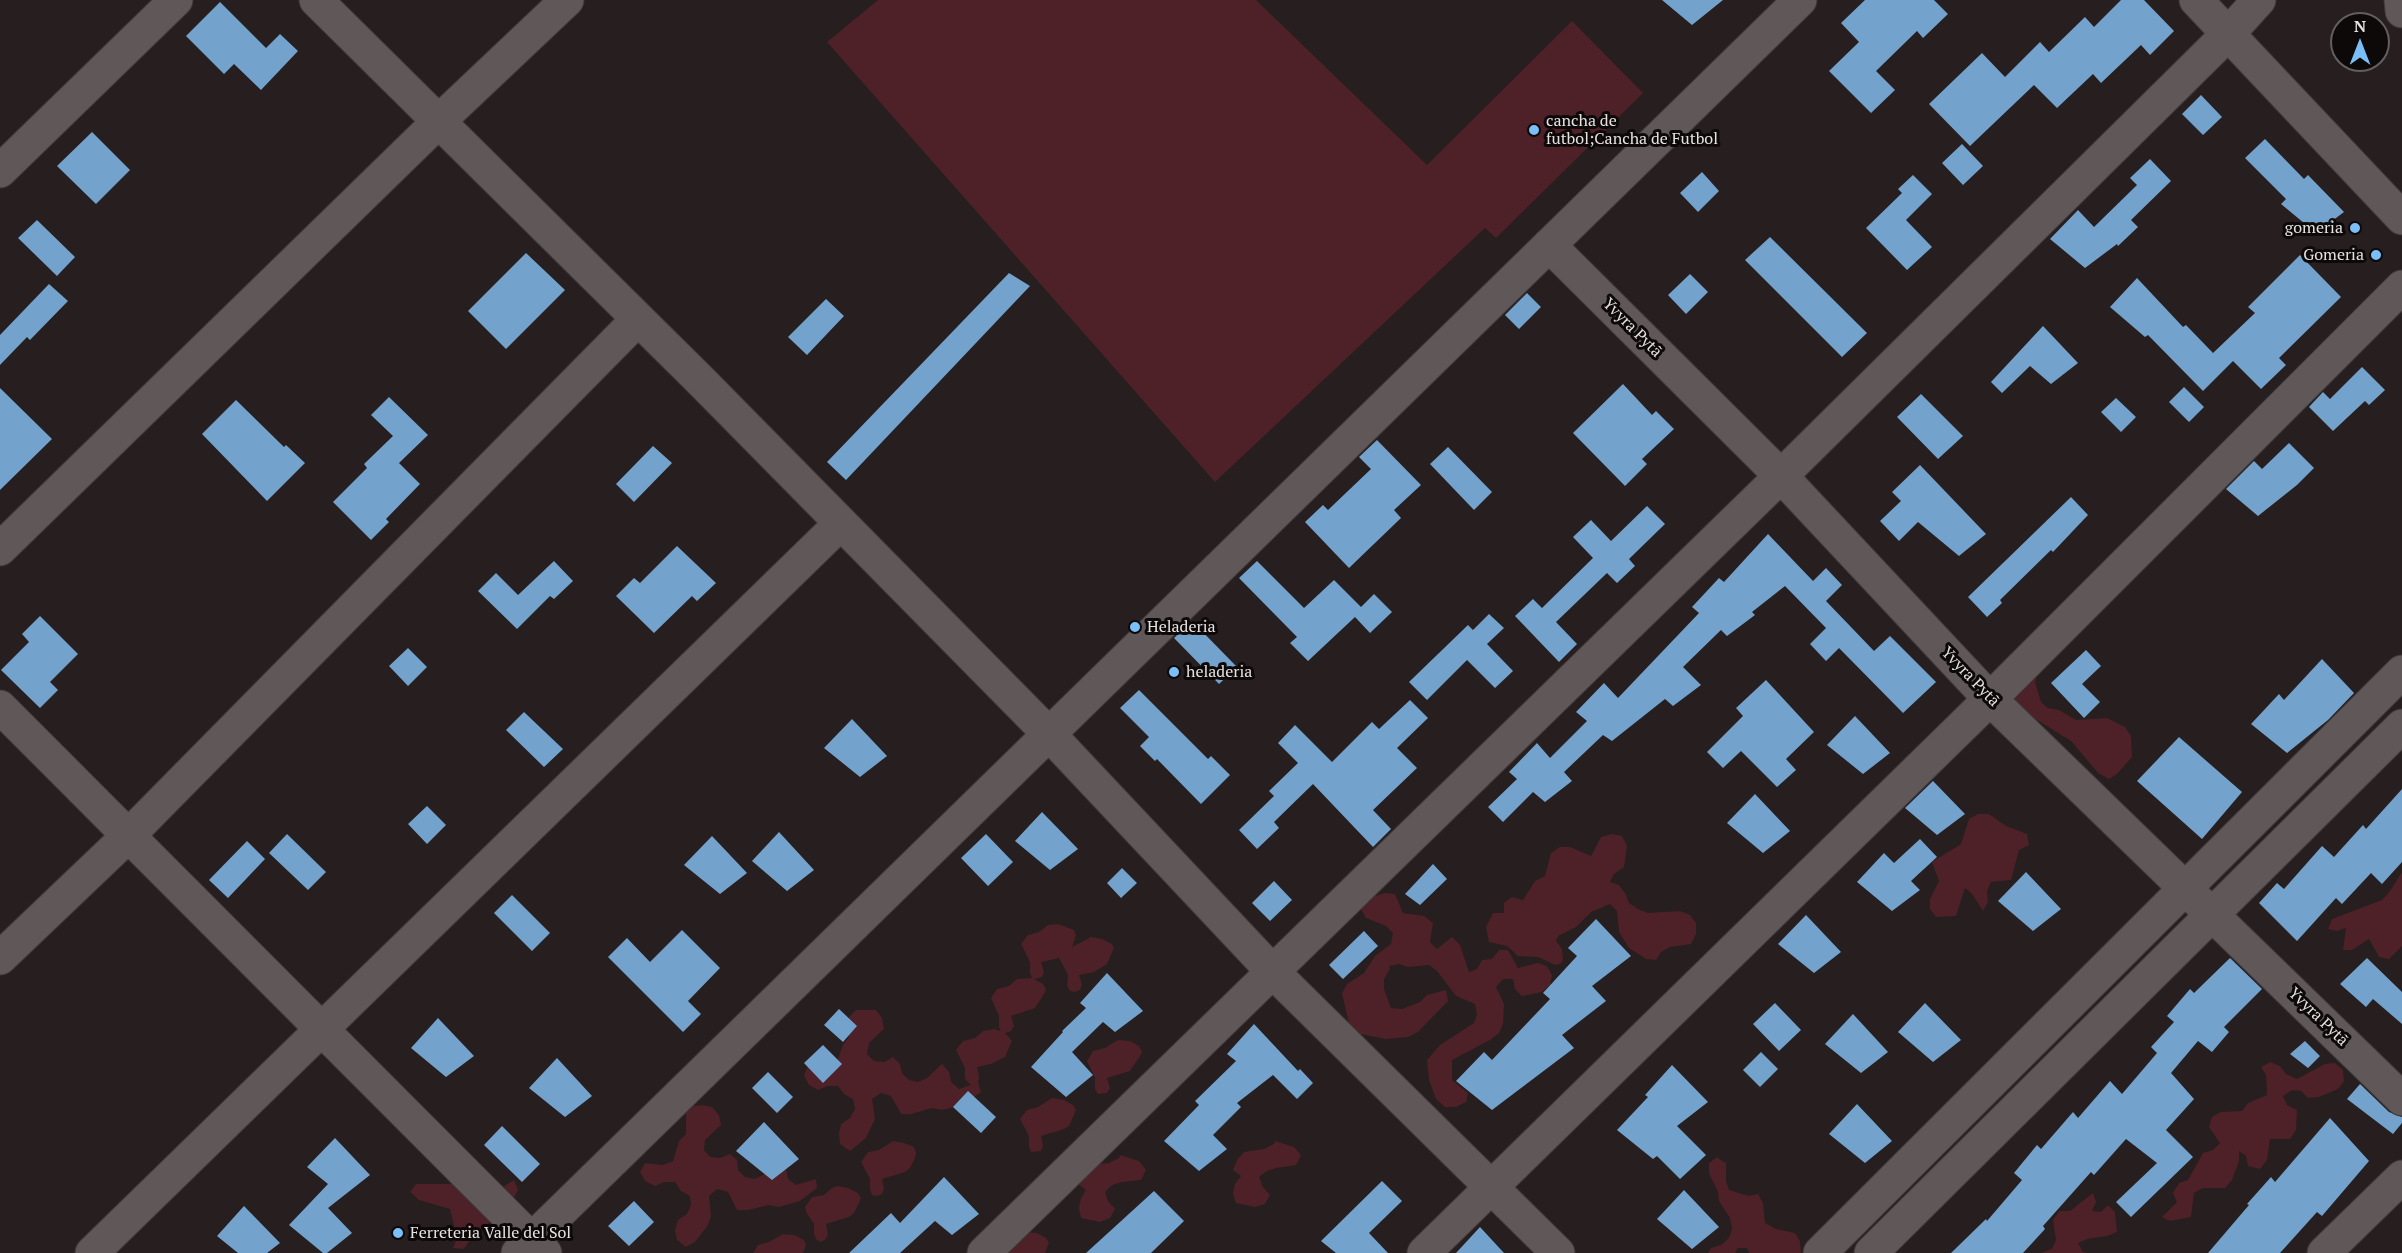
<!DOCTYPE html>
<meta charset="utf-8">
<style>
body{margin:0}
#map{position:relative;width:2402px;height:1253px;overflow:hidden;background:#261e1f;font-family:"PT Serif",serif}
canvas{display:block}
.north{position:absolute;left:2330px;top:12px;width:60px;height:60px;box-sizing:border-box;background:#0d0909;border:2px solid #645f5f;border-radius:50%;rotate:0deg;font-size:16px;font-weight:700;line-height:24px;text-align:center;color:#e7e1e1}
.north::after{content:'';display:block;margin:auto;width:21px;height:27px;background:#7abff8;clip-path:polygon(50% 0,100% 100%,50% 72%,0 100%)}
</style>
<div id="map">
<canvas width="2402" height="1253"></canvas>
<div class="north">N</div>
</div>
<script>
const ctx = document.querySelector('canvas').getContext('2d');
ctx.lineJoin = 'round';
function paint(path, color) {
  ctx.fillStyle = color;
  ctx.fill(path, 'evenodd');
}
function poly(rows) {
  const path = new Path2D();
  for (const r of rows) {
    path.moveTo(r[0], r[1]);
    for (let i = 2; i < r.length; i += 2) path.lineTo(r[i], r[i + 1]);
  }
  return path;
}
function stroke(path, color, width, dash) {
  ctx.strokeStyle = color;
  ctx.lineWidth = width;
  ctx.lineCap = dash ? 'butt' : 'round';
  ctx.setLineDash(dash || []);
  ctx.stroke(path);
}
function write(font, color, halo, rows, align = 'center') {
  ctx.font = font + ' "PT Serif",serif';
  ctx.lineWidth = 6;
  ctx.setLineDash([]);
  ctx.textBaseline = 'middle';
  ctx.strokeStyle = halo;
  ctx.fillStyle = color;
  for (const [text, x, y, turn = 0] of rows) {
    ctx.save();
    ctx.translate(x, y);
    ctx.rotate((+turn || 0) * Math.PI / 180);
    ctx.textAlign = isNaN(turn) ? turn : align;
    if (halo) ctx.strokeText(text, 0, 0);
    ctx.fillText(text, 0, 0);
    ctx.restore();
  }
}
paint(poly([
 [878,0,1256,0,1427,165,1572,21,1643,93,1496,238,1485,228,1215,482,827,42],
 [2038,672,2035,682,2041,702,2048,708,2059,710,2076,720,2107,718,2125,727,2131,736,2132,757,2117,774,2109,779,2098,773,2071,741,2034,718,2018,705,2013,696],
 [1978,814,1989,814,2006,826,2027,834,2029,845,2019,850,2011,880,1991,882,1987,891,1988,902,1983,911,1972,894,1965,888,1956,916,1936,917,1930,909,1930,899,1939,881,1932,862,1961,844,1969,819],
 [1612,834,1622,836,1627,846,1624,867,1614,874,1610,882,1619,885,1625,893,1629,903,1638,909,1648,913,1680,911,1690,915,1696,923,1696,934,1691,944,1670,947,1661,952,1656,960,1646,959,1629,948,1619,932,1617,911,1610,904,1591,912,1576,927,1558,936,1556,941,1562,949,1563,960,1560,964,1555,965,1538,957,1518,956,1507,946,1489,942,1486,927,1493,913,1504,913,1504,903,1512,897,1523,900,1535,881,1545,876,1551,853,1560,847,1570,847,1591,856,1601,837],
 [2402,872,2402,946,2389,959,2379,957,2369,939,2352,950,2343,950,2346,928,2337,931,2328,929,2332,919,2382,900,2390,891],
 [1385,893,1395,894,1403,913,1424,916,1433,923,1430,942,1437,949,1452,937,1460,945,1469,972,1477,969,1482,960,1492,959,1499,950,1508,950,1518,968,1538,963,1547,966,1552,975,1550,985,1542,992,1522,996,1515,989,1513,979,1503,979,1496,987,1504,1004,1503,1024,1499,1033,1490,1040,1452,1060,1452,1080,1468,1093,1466,1102,1456,1107,1445,1107,1436,1099,1429,1080,1427,1060,1440,1045,1474,1023,1477,1014,1475,1004,1456,996,1437,971,1429,965,1408,967,1399,964,1389,966,1390,969,1384,979,1384,989,1391,1008,1402,1009,1420,1002,1427,995,1446,990,1448,1001,1418,1032,1408,1037,1386,1039,1355,1033,1349,1024,1342,993,1347,984,1364,973,1375,956,1391,944,1393,933,1386,926,1366,918,1361,909,1365,899],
 [1058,924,1074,930,1076,935,1072,947,1091,937,1102,939,1112,944,1114,948,1107,964,1094,972,1079,975,1082,985,1080,990,1075,992,1070,991,1067,986,1068,975,1059,958,1041,962,1044,972,1042,977,1034,979,1043,984,1046,989,1044,994,1035,1008,1011,1016,1014,1026,1011,1031,1005,1033,1012,1041,1005,1057,991,1064,977,1067,979,1077,978,1082,981,1092,963,1105,942,1110,932,1108,911,1114,901,1114,891,1096,881,1093,872,1099,875,1119,866,1138,850,1151,840,1144,839,1133,841,1124,850,1118,855,1109,853,1099,844,1094,838,1086,827,1086,818,1090,809,1085,804,1075,808,1066,836,1064,843,1045,849,1037,849,1017,856,1010,876,1010,882,1018,884,1029,869,1043,867,1054,874,1061,884,1062,893,1057,900,1064,902,1073,909,1080,918,1082,927,1078,942,1064,949,1072,951,1082,959,1089,971,1085,965,1079,965,1068,956,1050,963,1041,975,1038,983,1031,994,1029,1001,1031,999,1027,999,1016,991,998,997,989,1009,986,1017,979,1032,978,1030,973,1030,962,1021,944,1028,935,1039,932,1048,925],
 [1118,1040,1130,1041,1139,1046,1142,1052,1140,1056,1130,1071,1107,1078,1110,1088,1107,1093,1098,1094,1095,1089,1095,1078,1087,1061,1093,1051,1105,1048],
 [2270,1062,2280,1066,2286,1074,2297,1079,2325,1064,2335,1063,2343,1070,2344,1081,2338,1089,2319,1097,2308,1098,2301,1091,2292,1090,2283,1096,2287,1105,2297,1110,2296,1130,2290,1139,2270,1139,2267,1160,2260,1169,2248,1166,2246,1156,2239,1151,2239,1161,2232,1180,2225,1188,2203,1188,2194,1193,2191,1217,2170,1221,2162,1217,2177,1202,2173,1193,2179,1183,2188,1180,2203,1153,2213,1150,2220,1143,2209,1127,2212,1117,2221,1112,2242,1111,2248,1103,2267,1095,2266,1075,2261,1067],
 [1052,1098,1064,1100,1073,1105,1076,1110,1074,1115,1069,1126,1064,1129,1041,1136,1043,1146,1041,1151,1031,1152,1029,1147,1029,1136,1020,1119,1027,1110,1038,1107],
 [703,1105,712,1107,719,1115,721,1125,705,1140,704,1150,710,1157,720,1158,730,1154,737,1160,738,1170,745,1177,754,1179,763,1175,770,1167,786,1169,788,1179,796,1185,816,1179,817,1188,800,1201,779,1207,769,1205,748,1210,737,1210,728,1192,717,1189,709,1196,711,1216,708,1225,695,1242,686,1247,677,1240,675,1230,678,1220,687,1214,691,1205,690,1196,681,1191,675,1182,664,1182,655,1186,645,1181,640,1172,645,1163,663,1165,673,1161,679,1141,686,1134,686,1113,693,1106],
 [893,1141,904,1143,914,1147,916,1153,915,1158,910,1168,905,1172,882,1179,884,1189,882,1194,877,1196,872,1195,870,1190,870,1179,861,1162,868,1152,879,1150],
 [1275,1141,1294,1147,1301,1155,1296,1165,1276,1168,1267,1171,1259,1177,1263,1187,1270,1195,1265,1204,1255,1207,1236,1203,1233,1194,1235,1184,1241,1176,1233,1170,1237,1160,1244,1152,1264,1149,1274,1144],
 [1120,1155,1139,1161,1146,1170,1141,1180,1122,1182,1112,1185,1105,1192,1108,1201,1115,1209,1110,1218,1100,1222,1081,1218,1079,1208,1081,1198,1086,1190,1078,1184,1099,1164,1109,1163,1119,1158],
 [1717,1157,1725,1163,1726,1161,1726,1181,1729,1190,1749,1196,1758,1194,1763,1203,1765,1223,1776,1229,1795,1233,1800,1241,1801,1253,1749,1253,1747,1248,1738,1248,1735,1253,1708,1253,1711,1248,1721,1245,1729,1238,1732,1229,1730,1218,1719,1201,1718,1192,1709,1173,1709,1163],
 [514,1180,518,1190,513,1199,485,1227,476,1231,464,1249,453,1248,457,1238,450,1209,419,1200,410,1192,416,1184,462,1184,493,1193],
 [837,1186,848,1188,858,1193,861,1198,859,1203,854,1213,849,1217,826,1224,828,1234,826,1239,821,1242,817,1240,814,1235,814,1224,806,1212,805,1207,812,1197,824,1195,832,1188],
 [2093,1193,2096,1202,2092,1211,2101,1212,2108,1205,2115,1212,2117,1232,2107,1236,2087,1239,2078,1243,2083,1252,2087,1253,2041,1253,2052,1249,2056,1240,2053,1220,2059,1211,2070,1211],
 [1026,1232,1037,1233,1046,1238,1049,1243,1045,1253,994,1253],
 [783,1234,794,1235,804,1240,806,1245,803,1253,753,1253,758,1245,769,1242]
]), '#4d2127');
paint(poly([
 [1662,0,1723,0,1692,25],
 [1865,0,1934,0,1948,14,1923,38,1917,31,1876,71,1895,90,1871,113,1829,71,1859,42,1841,23],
 [2121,0,2144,0,2174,31,2150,55,2141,45,2101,83,2093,74,2057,108,2034,85,1970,146,1929,104,1982,53,2005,77,2040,42,2049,52,2085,17,2094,27],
 [220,2,266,48,280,34,298,51,261,90,234,64,224,74,186,36],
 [2201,95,2222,117,2203,135,2182,114],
 [92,132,130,170,96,204,57,166],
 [2265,139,2304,179,2308,175,2344,212,2316,233,2281,204,2286,199,2245,158],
 [1962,144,1983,166,1963,185,1942,163],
 [2150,159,2171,181,2131,220,2138,227,2118,246,2117,244,2085,268,2050,239,2078,210,2094,227,2137,185,2130,178],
 [1702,172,1719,191,1698,212,1680,193],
 [1913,175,1932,194,1906,220,1932,247,1907,270,1866,228,1902,193,1898,189],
 [37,220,75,257,57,276,18,238],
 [1770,237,1867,333,1842,357,1745,260],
 [526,253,565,290,506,349,468,311],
 [2300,255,2341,297,2279,358,2286,365,2261,389,2233,361,2203,391,2148,335,2145,337,2110,307,2137,278,2183,327,2186,325,2213,353,2255,313,2248,307],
 [1009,273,1030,286,846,480,827,462],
 [1690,274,1708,292,1686,314,1668,295],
 [49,284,68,301,30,340,27,337,0,365,0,335],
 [1527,293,1541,307,1519,329,1505,315],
 [826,299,844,316,807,355,788,337],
 [2043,326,2078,363,2051,384,2030,366,2002,393,1991,382],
 [2362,367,2385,390,2369,405,2365,401,2333,431,2309,407,2323,392,2330,399],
 [1623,384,1652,415,1656,411,1674,429,1642,459,1647,464,1625,486,1573,433],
 [2184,387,2204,407,2189,422,2169,402],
 [0,388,52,439,0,490],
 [1921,394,1963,436,1938,459,1897,417],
 [389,397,428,435,399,463,420,484,386,519,389,522,371,540,333,502,367,468,364,464,393,436,371,415],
 [2116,398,2136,417,2121,432,2101,412],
 [236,400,284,447,286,445,305,463,267,501,202,434],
 [1377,440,1421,485,1394,510,1401,518,1349,568,1305,522,1323,505,1328,510,1371,469,1359,457],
 [2289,443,2314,468,2297,485,2258,516,2226,489,2254,461,2262,469],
 [653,446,672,463,634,502,616,484],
 [1448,447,1492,492,1474,510,1430,464],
 [1920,465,1986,534,1959,556,1918,522,1899,541,1880,521,1901,501,1892,492],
 [2071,497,2088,515,2053,552,2051,550,2000,600,2002,603,1987,617,1968,597],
 [1647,506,1665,524,1629,559,1635,566,1617,583,1607,573,1556,622,1577,644,1559,662,1515,616,1533,599,1542,608,1593,558,1573,537,1591,520,1611,541],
 [1768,534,1813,581,1826,568,1842,585,1826,601,1874,651,1890,636,1936,682,1903,713,1839,648,1826,661,1810,644,1826,628,1785,586,1752,612,1755,615,1727,636,1721,630,1683,667,1701,685,1673,706,1665,699,1612,741,1603,735,1564,772,1572,781,1545,802,1533,792,1503,822,1488,807,1517,779,1509,772,1537,743,1550,758,1587,721,1576,712,1604,683,1618,698,1699,613,1692,607,1719,578,1724,582],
 [677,546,716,583,697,601,692,596,654,633,616,596,634,578,640,583],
 [554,561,573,581,554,599,550,596,517,629,478,591,496,573,518,595],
 [1257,561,1304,608,1334,580,1361,607,1374,594,1392,612,1370,633,1355,617,1308,661,1290,643,1297,637,1239,578],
 [1489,614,1504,628,1487,644,1513,671,1495,688,1467,660,1427,700,1409,682,1468,625,1473,630],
 [40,616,78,654,50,682,58,690,40,708,1,670,29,642,22,634],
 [1192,621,1237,667,1219,684,1174,638],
 [408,648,427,667,408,686,389,666],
 [2086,650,2101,666,2082,684,2100,702,2084,718,2051,683],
 [2322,659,2354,693,2328,720,2287,753,2251,724,2279,694,2284,700],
 [1766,680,1814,732,1786,759,1796,770,1777,787,1741,751,1723,768,1707,752,1743,716,1736,708],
 [1139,690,1208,759,1211,756,1230,775,1201,804,1157,759,1155,761,1140,746,1149,737,1120,708],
 [1410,700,1428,718,1397,748,1417,768,1373,810,1391,829,1373,847,1313,784,1274,822,1279,828,1257,849,1239,830,1274,796,1269,791,1298,763,1278,743,1295,725,1332,762,1372,722,1379,729],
 [524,712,563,749,544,767,506,730],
 [1855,716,1890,753,1863,774,1827,745],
 [852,719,887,756,860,777,824,748],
 [2179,737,2242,792,2202,839,2137,781],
 [1933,781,1965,814,1937,835,1905,808],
 [2402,789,2402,862,2382,884,2371,873,2342,904,2336,898,2297,941,2259,903,2277,883,2284,889,2322,846,2334,857,2363,825,2366,829],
 [1755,794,1790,831,1763,853,1727,823],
 [427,806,446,825,427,844,408,824],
 [1042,812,1078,849,1050,870,1015,841],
 [779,832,814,870,787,891,752,861],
 [287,834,326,872,308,890,269,853],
 [986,834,1013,862,988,886,961,858],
 [712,836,747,873,720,894,684,865],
 [1920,839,1937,857,1911,881,1920,890,1892,911,1857,882,1884,853,1894,863],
 [247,841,265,859,228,898,209,880],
 [1433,864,1447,879,1420,905,1405,894],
 [1122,868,1137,883,1121,898,1107,883],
 [2026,872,2061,909,2033,931,1998,901],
 [1274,881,1292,900,1270,921,1252,903],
 [512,895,550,933,532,951,494,913],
 [1806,915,1841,952,1814,973,1778,944],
 [1596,919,1631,956,1592,986,1606,1001,1562,1035,1574,1048,1492,1110,1456,1081,1484,1052,1492,1060,1550,999,1543,993,1577,956,1568,948],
 [682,930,720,968,688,1001,701,1014,683,1032,608,957,627,938,650,962],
 [1364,931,1378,946,1343,979,1329,965],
 [2230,958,2262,989,2224,1027,2229,1032,2212,1052,2198,1041,2171,1073,2194,1099,2166,1130,2193,1157,2131,1217,2116,1202,2157,1163,2126,1139,2094,1175,2091,1172,2043,1226,2045,1229,2023,1253,1951,1253,1986,1219,1987,1221,2022,1180,2014,1173,2037,1145,2041,1149,2073,1112,2078,1118,2110,1081,2122,1094,2157,1053,2151,1047,2174,1022,2167,1016,2190,989,2194,993],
 [2367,958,2402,992,2402,1024,2373,999,2366,1007,2340,984],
 [1107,973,1143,1011,1115,1032,1103,1022,1072,1052,1093,1075,1066,1097,1031,1067,1063,1032,1062,1031,1086,1008,1080,1003],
 [1775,1003,1801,1030,1779,1051,1753,1024],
 [1925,1003,1961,1040,1933,1062,1898,1032],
 [839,1009,857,1026,843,1042,824,1025],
 [1853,1014,1888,1052,1861,1073,1825,1044],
 [438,1018,474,1056,446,1077,411,1048],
 [1254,1024,1298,1071,1300,1069,1313,1083,1297,1099,1273,1075,1237,1103,1241,1107,1213,1135,1227,1149,1199,1171,1164,1141,1199,1105,1195,1101,1236,1061,1227,1054],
 [2305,1041,2320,1056,2308,1068,2290,1054],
 [823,1045,842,1064,823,1083,804,1063],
 [1761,1052,1778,1069,1760,1087,1743,1070],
 [557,1058,592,1096,565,1117,529,1088],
 [1672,1065,1708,1102,1677,1126,1706,1155,1680,1179,1657,1156,1653,1159,1617,1130,1648,1097,1645,1095],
 [768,1072,793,1097,777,1113,752,1088],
 [2360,1084,2389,1112,2402,1117,2402,1123,2393,1134,2347,1099],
 [968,1091,996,1117,981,1133,953,1107],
 [1857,1104,1892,1141,1865,1163,1829,1134],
 [2330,1118,2369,1161,2322,1216,2317,1212,2280,1253,2208,1253,2249,1205,2247,1204,2271,1177,2275,1182],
 [764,1122,799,1159,772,1180,736,1151],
 [502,1126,540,1164,522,1182,484,1145],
 [335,1138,370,1175,328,1208,352,1233,327,1253,323,1253,289,1225,328,1184,307,1167],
 [944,1177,979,1214,952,1235,935,1221,900,1253,849,1253,891,1213,900,1223],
 [1382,1181,1402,1201,1369,1233,1388,1253,1336,1253,1321,1241],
 [1684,1190,1719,1227,1692,1249,1657,1219],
 [1154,1191,1184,1221,1151,1253,1086,1253],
 [634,1201,654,1222,629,1246,608,1226],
 [244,1206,280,1243,267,1253,238,1253,217,1236],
 [1480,1227,1504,1253,1456,1253]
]), '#73a3cd');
const minor = poly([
 [316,0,700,380,1048,733,1272,971,1558,1253],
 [2196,0,2402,218],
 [2401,0,2402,11],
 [0,171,176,0],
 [1549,245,1781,476,1990,699,2402,1099],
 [0,549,438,122,567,0],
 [0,707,545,1253],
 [0,958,128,836,638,319],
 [92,1253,841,523],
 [518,1253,1800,0],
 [984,1253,1781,476,2229,33,2259,0],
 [1424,1253,1990,699,2402,287],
 [1820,1253,2402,672],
 [1871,1253,2402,726],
 [2324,1253,2402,1177]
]);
stroke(minor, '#3f3839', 35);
stroke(minor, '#605758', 33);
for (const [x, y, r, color] of [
 [1534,130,6,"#7abff8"],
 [2355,228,6,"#7abff8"],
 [2376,255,6,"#7abff8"],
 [1135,627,6,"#7abff8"],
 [1174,672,6,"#7abff8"],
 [398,1233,6,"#7abff8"]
]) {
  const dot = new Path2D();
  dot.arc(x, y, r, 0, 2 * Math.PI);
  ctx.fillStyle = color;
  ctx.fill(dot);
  stroke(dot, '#0d0909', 2);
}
write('16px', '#e7e1e1', '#0d0909', [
 ["cancha de",1546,121],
 ["futbol;Cancha de Futbol",1546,139],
 ["gomeria",2343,228,"right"],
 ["Gomeria",2364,255,"right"],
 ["Heladeria",1147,627],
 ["heladeria",1186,672],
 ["Ferreteria Valle del Sol",410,1233]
], 'left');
write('16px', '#e7e1e1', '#0d0909', [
 ["Yvyra Pytã",1632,328,45],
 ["Yvyra Pytã",1970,677,46],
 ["Yvyra Pytã",2318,1017,44]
]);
</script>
